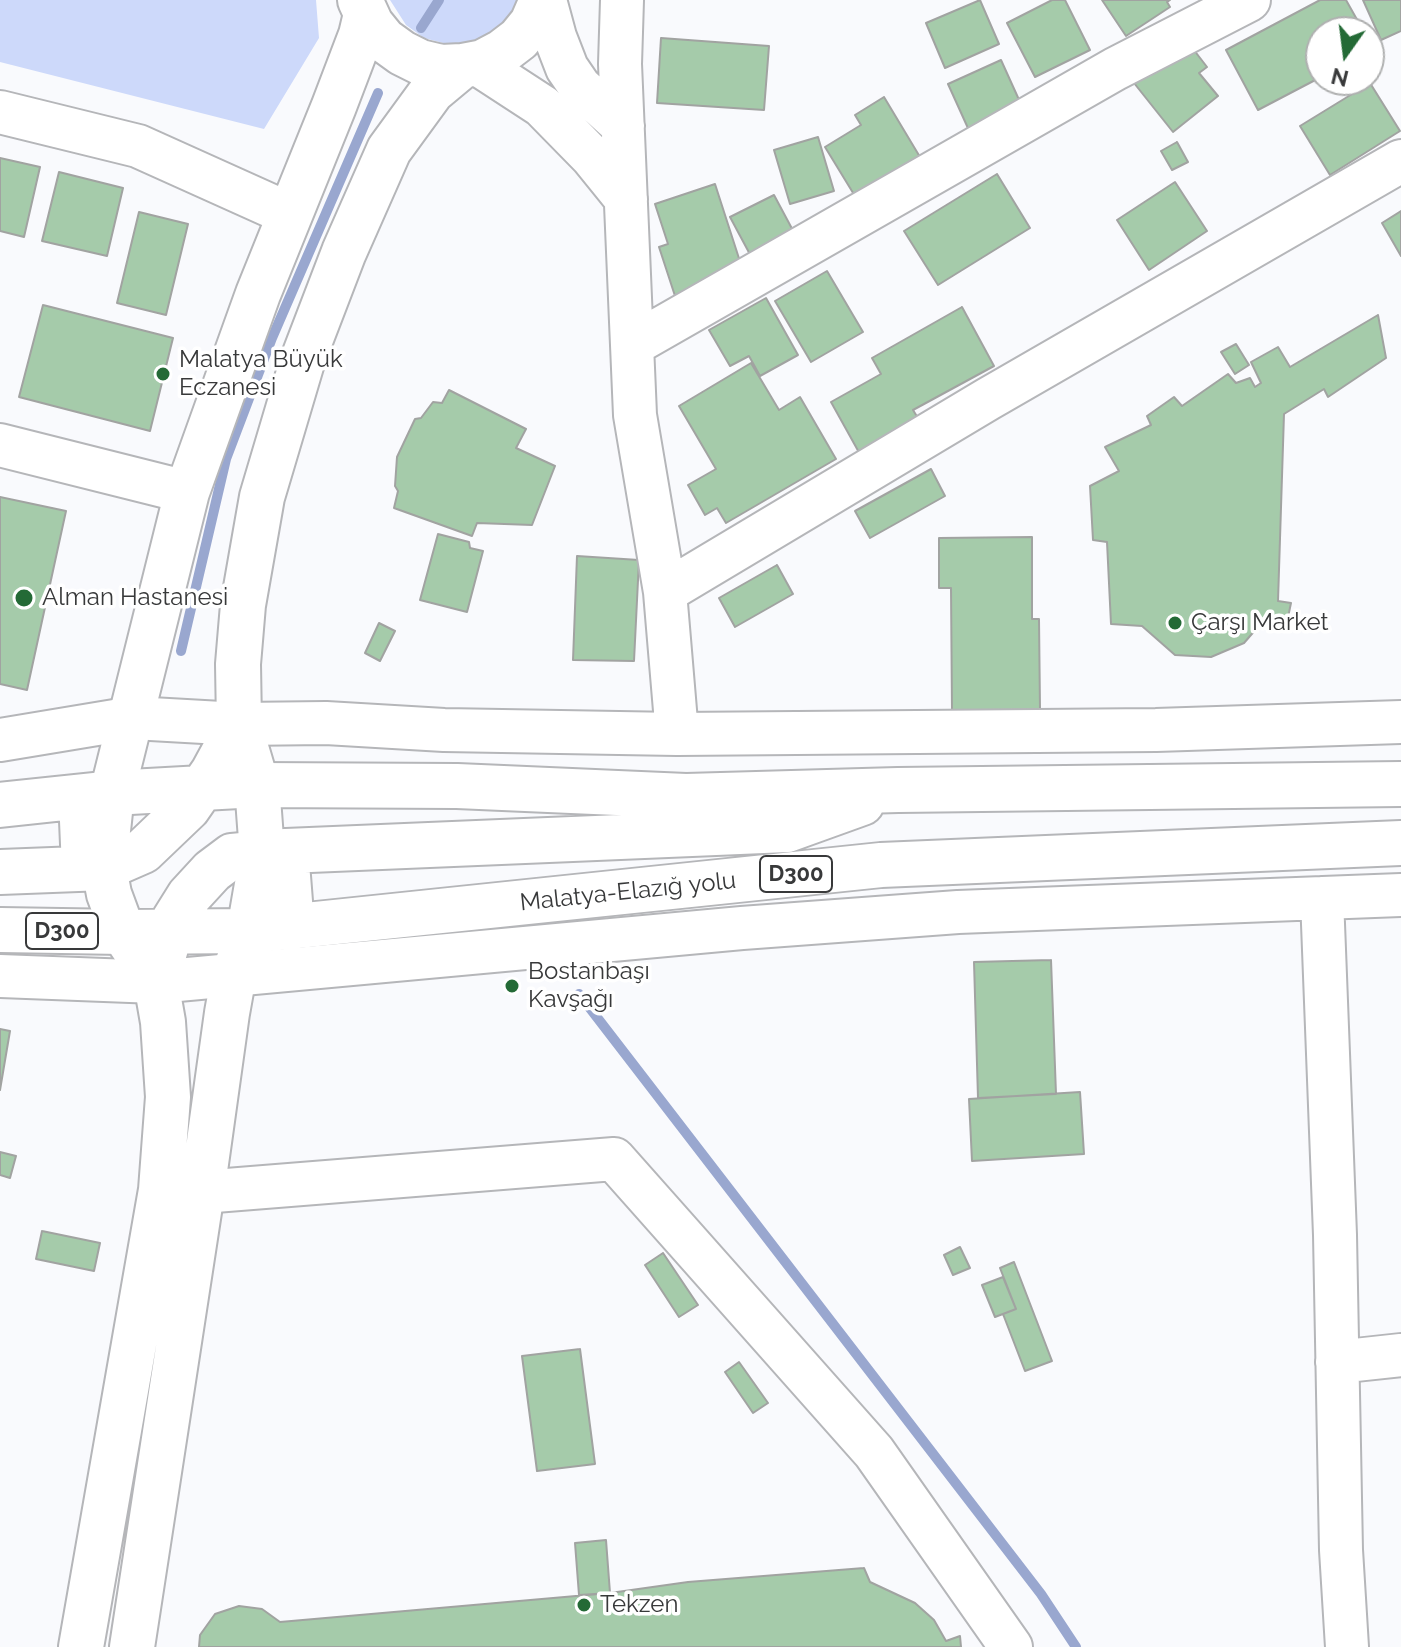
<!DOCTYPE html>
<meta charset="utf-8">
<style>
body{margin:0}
#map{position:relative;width:1401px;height:1647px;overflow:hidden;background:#f9fafd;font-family:Raleway,sans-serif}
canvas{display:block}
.north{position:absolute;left:1305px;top:16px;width:80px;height:80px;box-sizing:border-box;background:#fff;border:2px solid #afb0b0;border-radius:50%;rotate:194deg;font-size:22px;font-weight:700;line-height:32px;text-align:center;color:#38393a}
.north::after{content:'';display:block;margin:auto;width:28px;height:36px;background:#246a36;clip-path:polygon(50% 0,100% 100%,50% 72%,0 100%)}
</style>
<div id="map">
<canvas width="1401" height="1647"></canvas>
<div class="north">N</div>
</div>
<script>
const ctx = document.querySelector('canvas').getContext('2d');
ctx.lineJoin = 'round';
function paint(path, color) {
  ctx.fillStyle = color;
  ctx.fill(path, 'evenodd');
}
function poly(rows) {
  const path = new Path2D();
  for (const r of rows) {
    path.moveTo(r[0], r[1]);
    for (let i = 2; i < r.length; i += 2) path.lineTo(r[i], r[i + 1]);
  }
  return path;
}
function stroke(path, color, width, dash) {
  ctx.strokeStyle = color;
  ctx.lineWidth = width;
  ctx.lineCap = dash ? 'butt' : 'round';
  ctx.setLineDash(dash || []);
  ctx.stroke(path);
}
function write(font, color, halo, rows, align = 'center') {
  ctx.font = font + ' Raleway,sans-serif';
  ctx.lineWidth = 7;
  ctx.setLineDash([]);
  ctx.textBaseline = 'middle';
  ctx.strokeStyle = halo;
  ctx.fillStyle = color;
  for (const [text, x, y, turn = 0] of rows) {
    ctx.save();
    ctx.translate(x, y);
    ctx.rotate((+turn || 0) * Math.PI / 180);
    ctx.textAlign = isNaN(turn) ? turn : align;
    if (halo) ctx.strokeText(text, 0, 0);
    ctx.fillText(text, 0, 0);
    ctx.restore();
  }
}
paint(poly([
 [0,0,316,0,319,38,264,129,0,62],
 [390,0,519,0,509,18,491,34,470,43,447,44,424,38,406,25]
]), '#cdd9fa');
stroke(poly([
 [421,28,439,0],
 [181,651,226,459,272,338,378,93],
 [579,994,1041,1594,1076,1647]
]), '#99a7cf', 10);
const building = poly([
 [980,0,999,44,945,68,926,23,980,0],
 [1052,0,1065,0,1090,50,1035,77,1007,23,1052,0],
 [1102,0,1170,0,1167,2,1170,7,1126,36,1102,0],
 [1320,0,1346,0,1364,32,1321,32,1321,77,1258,110,1226,50,1320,0],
 [1363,0,1401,0,1401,31,1381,40,1363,0],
 [661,38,769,46,764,110,657,103,661,38],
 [1187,41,1207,67,1199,73,1218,96,1173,132,1134,83,1187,41],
 [1001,60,1025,113,972,137,948,84,1001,60],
 [1370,83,1400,131,1330,175,1300,126,1370,83],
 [884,97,923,162,858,201,825,147,861,125,855,115,884,97],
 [818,137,834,191,790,204,774,150,818,137],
 [1177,142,1188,162,1172,170,1161,151,1177,142],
 [0,158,40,167,24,237,0,231,0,158],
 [59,172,123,188,107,256,42,241,59,172],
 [997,174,1030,228,938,285,904,231,997,174],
 [1175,182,1207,231,1149,270,1117,220,1175,182],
 [715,184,745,277,676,299,659,247,668,244,655,204,715,184],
 [774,195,797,238,753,260,730,217,774,195],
 [1401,211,1401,256,1382,223,1401,211],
 [139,212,188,224,166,315,117,303,139,212],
 [827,271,863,332,811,362,775,301,827,271],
 [766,298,798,355,760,376,749,356,730,366,709,330,766,298],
 [43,305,173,338,150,431,19,397,43,305],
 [962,307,994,366,913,410,921,423,861,456,831,402,881,374,872,358,962,307],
 [1378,315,1386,358,1328,397,1324,389,1284,414,1278,601,1291,603,1287,622,1264,620,1244,643,1211,657,1175,655,1142,626,1111,624,1107,542,1093,540,1090,486,1119,471,1105,447,1151,425,1147,416,1174,397,1182,406,1228,374,1236,383,1250,378,1255,387,1261,383,1251,362,1278,347,1290,367,1378,315],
 [1236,344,1249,365,1235,374,1221,352,1236,344],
 [751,363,779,410,800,397,836,459,726,523,717,508,705,515,688,485,716,469,679,406,751,363],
 [449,390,526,429,516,448,555,466,532,525,477,523,472,536,394,508,398,491,395,486,397,457,415,419,421,418,433,402,442,403,449,390],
 [931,469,945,496,870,538,855,511,931,469],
 [0,497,66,511,27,690,0,684,0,497],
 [438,534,469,542,470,548,483,551,467,612,420,600,438,534],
 [1032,537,1032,619,1039,619,1040,710,952,711,951,588,939,588,939,538,1032,537],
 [577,556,639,560,634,661,573,660,577,556],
 [777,565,793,594,735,627,719,598,777,565],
 [379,623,395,631,380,661,365,653,379,623],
 [1051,960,1056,1094,978,1098,974,962,1051,960],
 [0,1029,10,1031,0,1090,0,1029],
 [1080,1092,1084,1154,972,1161,969,1099,1080,1092],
 [0,1152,16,1156,10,1178,0,1175,0,1152],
 [42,1231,100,1243,94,1271,36,1259,42,1231],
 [960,1247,970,1268,953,1275,944,1255,960,1247],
 [663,1253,698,1305,679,1317,645,1265,663,1253],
 [1014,1262,1052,1361,1025,1371,1003,1314,1016,1309,1000,1268,1014,1262],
 [1003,1277,1016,1309,995,1317,982,1285,1003,1277],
 [580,1349,595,1464,537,1471,522,1356,580,1349],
 [739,1362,768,1403,753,1413,725,1372,739,1362],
 [606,1540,610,1593,579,1595,575,1543,606,1540],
 [864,1568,870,1582,915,1603,934,1620,946,1641,960,1636,961,1647,199,1647,200,1635,215,1614,239,1606,262,1609,280,1622,610,1593,688,1582,864,1568]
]);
paint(building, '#a5cbaa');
stroke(building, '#a1a3a1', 2);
const minor = poly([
 [545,0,555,37,567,68,580,87,623,126],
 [622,0,620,64,635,415,665,592,677,734],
 [476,63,542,106,592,157,626,199],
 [0,112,138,146,289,214],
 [632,345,1115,69,1249,0],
 [0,445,187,492],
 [665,592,988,399,1401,161],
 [0,740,133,718,239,724,326,723,444,730,677,734,1156,730,1401,722],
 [1322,898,1335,1235,1341,1550,1347,1647],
 [0,976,156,982,742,928,958,912,1401,895],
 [166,1191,202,1192,614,1159,874,1452,1011,1647],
 [1337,1362,1401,1355]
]);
const major = poly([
 [360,0,371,24,384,40,402,53,420,62,441,67,462,66,483,62,502,52,519,39,532,23,542,0],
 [81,1647,161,1190,168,1097,163,1022,156,982,123,932,109,894,104,868,112,793,187,492,258,294,334,106,361,35,366,14],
 [132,1647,202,1192,227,1013,234,974,249,931,259,873,261,839,257,785,239,724,238,664,243,605,262,497,303,359,344,252,389,150,432,91,462,66]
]);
const highway = poly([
 [81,797,84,868],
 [0,805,112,793,257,785,457,786,686,796,898,790,1401,784],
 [286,851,292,927],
 [0,872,104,868,143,851,188,808,213,772,239,724],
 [0,930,123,932,249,931,881,865,1401,843],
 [156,982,174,920,189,896,212,871,232,856,286,851,787,830,862,803]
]);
stroke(minor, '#b5b6b9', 46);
stroke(major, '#b5b6b9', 48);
stroke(highway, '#b5b6b9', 48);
stroke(minor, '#fff', 42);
stroke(major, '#fff', 44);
stroke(highway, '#fff', 44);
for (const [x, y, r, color] of [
 [163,374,8,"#246a36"],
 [24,598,10,"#246a36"],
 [1175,623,8,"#246a36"],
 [512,986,8,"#246a36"],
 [584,1605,8,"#246a36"]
]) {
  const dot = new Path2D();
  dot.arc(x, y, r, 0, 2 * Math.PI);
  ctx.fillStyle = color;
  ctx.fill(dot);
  stroke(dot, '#fff', 3);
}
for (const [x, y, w] of [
 [796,874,72],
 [62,931,72]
]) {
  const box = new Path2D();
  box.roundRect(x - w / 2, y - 18, w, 36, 6);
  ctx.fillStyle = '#fff';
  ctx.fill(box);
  stroke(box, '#38393a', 2);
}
write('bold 22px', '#38393a', null, [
 ["D300",796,874],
 ["D300",62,931]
]);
write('24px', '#38393a', '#fff', [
 ["Malatya Büyük",179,360],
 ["Eczanesi",179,388],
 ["Alman Hastanesi",42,598],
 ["Çarşı Market",1191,623],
 ["Bostanbaşı",528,972],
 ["Kavşağı",528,1000],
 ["Tekzen",600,1605]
], 'left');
write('24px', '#38393a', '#fff', [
 ["Malatya-Elazığ yolu",628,892,-6]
]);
</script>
